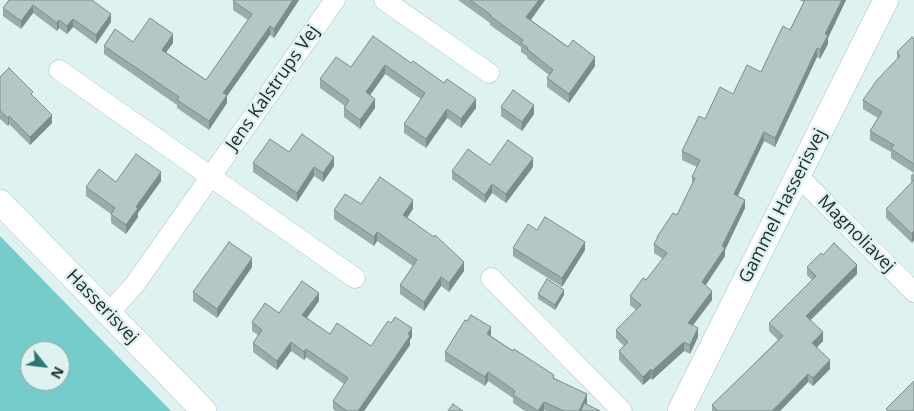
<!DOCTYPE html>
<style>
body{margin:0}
#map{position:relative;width:914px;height:411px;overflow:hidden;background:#ddf2f1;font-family:"Open Sans",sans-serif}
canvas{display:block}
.north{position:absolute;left:20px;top:341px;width:50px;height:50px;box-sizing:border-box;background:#ddf2f1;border:1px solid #93a3a3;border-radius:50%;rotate:119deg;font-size:14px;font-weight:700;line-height:20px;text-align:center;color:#252d2d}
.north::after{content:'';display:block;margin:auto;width:18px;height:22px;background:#2d7675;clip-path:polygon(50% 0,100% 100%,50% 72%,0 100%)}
</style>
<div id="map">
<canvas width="914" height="411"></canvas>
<div class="north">N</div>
</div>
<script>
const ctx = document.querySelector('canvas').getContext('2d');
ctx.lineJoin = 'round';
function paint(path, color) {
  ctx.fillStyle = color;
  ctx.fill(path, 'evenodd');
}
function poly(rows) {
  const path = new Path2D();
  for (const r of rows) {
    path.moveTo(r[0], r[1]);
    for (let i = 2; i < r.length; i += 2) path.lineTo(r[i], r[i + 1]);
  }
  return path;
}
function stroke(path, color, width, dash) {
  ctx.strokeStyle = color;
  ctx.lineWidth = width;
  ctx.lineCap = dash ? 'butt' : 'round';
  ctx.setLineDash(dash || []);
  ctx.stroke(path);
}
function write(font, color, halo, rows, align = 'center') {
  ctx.font = font + ' "Open Sans",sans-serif';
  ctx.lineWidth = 5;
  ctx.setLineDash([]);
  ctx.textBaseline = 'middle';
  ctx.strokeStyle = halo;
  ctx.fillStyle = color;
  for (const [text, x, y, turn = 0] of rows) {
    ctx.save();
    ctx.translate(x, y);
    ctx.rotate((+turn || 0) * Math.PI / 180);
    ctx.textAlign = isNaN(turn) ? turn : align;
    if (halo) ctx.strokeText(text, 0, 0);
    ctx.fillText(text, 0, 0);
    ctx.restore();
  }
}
paint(poly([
 [0,236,171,411,0,411],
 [30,351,60,351,60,381,30,381]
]), '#76ccca');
const minor = poly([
 [384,0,489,73],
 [59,70,355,278],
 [798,176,914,292],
 [491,278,622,411],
 [109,313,135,284,335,0]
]);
const tertiary = poly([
 [0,202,204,411],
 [680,411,886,0]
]);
stroke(minor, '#aabebd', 21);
stroke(tertiary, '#aabebd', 26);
stroke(minor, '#fff', 20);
stroke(tertiary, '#fff', 25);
paint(poly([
 [9,0,111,22,96,44,73,27,67,34,59,28,57,31,33,13,21,29,3,16,3,8],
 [234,0,299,0,274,38,270,35,227,96,227,103,209,130,177,108,177,105,104,54,104,46,133,42,173,43,166,52,206,80,248,20,233,10,233,1],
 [458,0,545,0,531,20,595,66,569,103,547,87,547,78,549,75,527,58,527,56,521,52,521,47,490,25,490,23],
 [799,0,846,0,828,38,828,44,820,59,817,57,775,147,764,141,738,196,745,208,725,250,725,256,705,285,712,300,692,326,698,337,690,354,684,351,652,380,651,378,643,385,619,360,619,351,624,346,616,338,616,330,636,310,630,305,630,296,646,280,663,259,654,253,654,244,657,239,657,237,677,215,692,184,692,177,697,167,682,160,682,151,705,119,733,94,761,72,790,30,804,2],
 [914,39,914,240,912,243,886,218,886,209,911,183,911,175,914,173,891,158,891,152,870,140,870,131,878,118,863,109,863,100,897,59,897,52],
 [411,63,476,108,461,128,447,118,426,148,404,133,404,124,421,99,385,74,370,95,375,108,360,129,344,117,344,108,345,106,320,88,320,79,351,67],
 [0,77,33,97,52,123,30,145,9,124,8,126,0,119],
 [501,107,534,114,522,131,501,116],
 [289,152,334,166,323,182,314,176,297,202,253,172,253,163],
 [490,165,533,167,506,203,492,193,485,203,452,179,452,171],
 [161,181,138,213,138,217,126,234,111,223,111,214,86,196,86,187,116,182],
 [361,204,413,209,407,218,464,271,449,292,441,286,424,311,400,294,400,285,413,266,377,241,374,246,334,219,334,210],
 [537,230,585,250,562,287,513,256,513,248],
 [823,255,857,274,811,320,823,341,817,347,830,369,813,386,808,382,780,411,712,411,712,405,778,340,769,331,769,323,812,280,807,275,807,267],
 [252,267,217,318,193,301,193,292],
 [538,294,564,295,555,310,538,299],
 [319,301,307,318,330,334,371,346,412,337,410,340,410,345,364,411,335,411,333,409,333,401,344,384,306,357,304,360,291,351,277,370,253,352,253,343,258,335,252,331,252,322],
 [491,336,554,378,587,403,586,404,600,411,546,411,544,410,544,411,525,411,513,403,513,398,488,381,485,386,445,361,445,352]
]), '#99abaa');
paint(poly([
 [293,0,299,0,274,38,274,29],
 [539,0,545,0,526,26,526,17],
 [842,0,846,0,828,38,828,44,820,59,820,50,825,34],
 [33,5,33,13,21,29,21,21],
 [111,14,111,22,96,44,96,35],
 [73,19,73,27,67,34,67,26],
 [59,20,59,28,57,31,57,23],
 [270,26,270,35,227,96,227,103,209,130,209,121,223,93],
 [173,34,173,43,162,58,162,50],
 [817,48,817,57,775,147,775,138],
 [595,57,595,66,569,103,569,94],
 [385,65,385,74,366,101,366,92],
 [375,99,375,108,360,129,360,120],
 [476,99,476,108,461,128,461,119],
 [534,105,534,114,522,131,522,122],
 [447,109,447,118,426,148,426,139],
 [52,115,52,123,30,145,30,137],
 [9,116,9,124,8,126,8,118],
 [764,132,764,141,734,203,734,194],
 [334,157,334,166,323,182,323,173],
 [533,158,533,167,506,203,506,194],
 [314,167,314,176,297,202,297,193],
 [161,172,161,181,138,213,138,217,126,234,126,225,136,207],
 [492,184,492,193,485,203,485,195],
 [413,200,413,209,403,224,403,215],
 [745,200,745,208,725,250,725,256,702,291,702,282,722,246],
 [914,231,914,240,912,243,912,234],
 [377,232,377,241,374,246,374,237],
 [585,242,585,250,562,287,562,278],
 [252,258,252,267,217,318,217,309],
 [464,262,464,271,449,292,449,283],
 [857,265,857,274,806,324,806,316],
 [441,277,441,286,424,311,424,302],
 [564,290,564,295,555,310,555,305],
 [712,291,712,300,688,332,688,323],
 [319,293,319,301,302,324,302,315],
 [491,327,491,336,487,334],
 [412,328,412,337,410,340,410,345,364,411,358,411],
 [698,328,698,337,690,354,690,345],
 [823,332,823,341,812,352,812,343],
 [291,342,291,351,277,370,277,361],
 [684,342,684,351,652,380,652,371],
 [306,349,306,357,304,360,304,352],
 [830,360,830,369,813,386,813,378],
 [651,369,651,378,643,385,643,377],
 [488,372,488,381,485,386,485,377],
 [808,374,808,382,780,411,773,411],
 [587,394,587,403,583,411,579,411],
 [544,402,544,411,538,411]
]), '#7d8b8b');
const building = poly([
 [9,0,92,0,111,14,96,35,73,19,67,26,59,20,57,23,33,5,21,21,3,8,9,0],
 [234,0,293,0,274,29,270,26,223,93,227,95,209,121,177,100,179,97,104,46,115,29,133,42,150,18,173,34,162,50,206,80,252,14,233,1,234,0],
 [470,0,539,0,526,17,568,47,573,40,595,57,569,94,547,78,553,70,527,49,528,48,521,43,523,40,490,16,491,15,470,0],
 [805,0,842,0,825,34,828,35,820,50,817,48,775,138,764,132,734,194,745,200,722,246,725,248,702,282,712,291,688,323,698,328,690,345,684,342,652,371,651,369,643,377,619,351,628,342,616,330,641,305,630,296,643,278,646,280,667,253,654,244,658,237,657,237,673,213,677,215,695,178,692,177,700,160,682,151,699,116,705,119,720,87,733,94,747,65,761,72,783,26,790,30,805,0],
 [373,36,411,63,413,61,444,83,447,79,476,99,461,119,447,109,426,139,404,124,425,93,385,65,366,92,375,99,360,120,344,108,349,100,320,79,336,57,351,67,373,36],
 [912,37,914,39,914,164,891,149,894,145,870,131,882,112,863,100,877,80,900,56,897,52,912,37],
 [9,68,33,92,31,94,52,115,30,137,9,116,8,118,0,111,0,77,9,68],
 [513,90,534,105,522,122,501,107,513,90],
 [302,134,334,157,323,173,314,167,297,193,253,163,270,139,289,152,302,134],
 [508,140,533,158,506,194,492,184,485,195,452,171,468,149,490,165,508,140],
 [136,154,161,172,136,207,138,208,126,225,111,214,115,208,86,187,99,169,116,182,136,154],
 [380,177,413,200,403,215,434,237,435,235,464,262,449,283,441,277,424,302,400,285,417,260,377,232,374,237,334,210,345,194,361,204,380,177],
 [914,180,914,231,912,234,886,209,914,180],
 [545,217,585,242,562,278,513,248,528,224,537,230,545,217],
 [229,242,252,258,217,309,193,292,229,242],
 [834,243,857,265,806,316,823,332,812,343,830,360,813,378,808,374,773,410,773,411,718,411,712,405,783,336,769,323,816,276,807,267,821,253,823,255,834,243],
 [547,279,564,290,555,305,538,294,547,279],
 [302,281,319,293,302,315,330,334,337,323,371,346,388,321,391,323,395,317,412,328,408,334,410,336,358,411,347,411,333,401,348,378,306,349,304,352,291,342,277,361,253,343,262,330,252,322,265,303,279,313,302,281],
 [471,315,491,327,487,334,513,351,514,349,554,375,553,378,587,394,579,411,564,411,544,402,538,411,513,395,515,391,488,372,485,377,445,352,465,320,467,321,471,315],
 [914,381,914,411,888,411,886,409,914,381],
 [584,403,600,411,581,411,584,403],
 [453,404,463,411,448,411,453,404]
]);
paint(building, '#b2c7c6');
stroke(building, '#7d8b8b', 1);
write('18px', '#252d2d', '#ddf2f1', [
 ["Jens Kalstrups Vej",273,88,-55],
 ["Gammel Hasserisvej",783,206,-63],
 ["Magnoliavej",856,234,45],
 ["Hasserisvej",102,307,46]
]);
</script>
